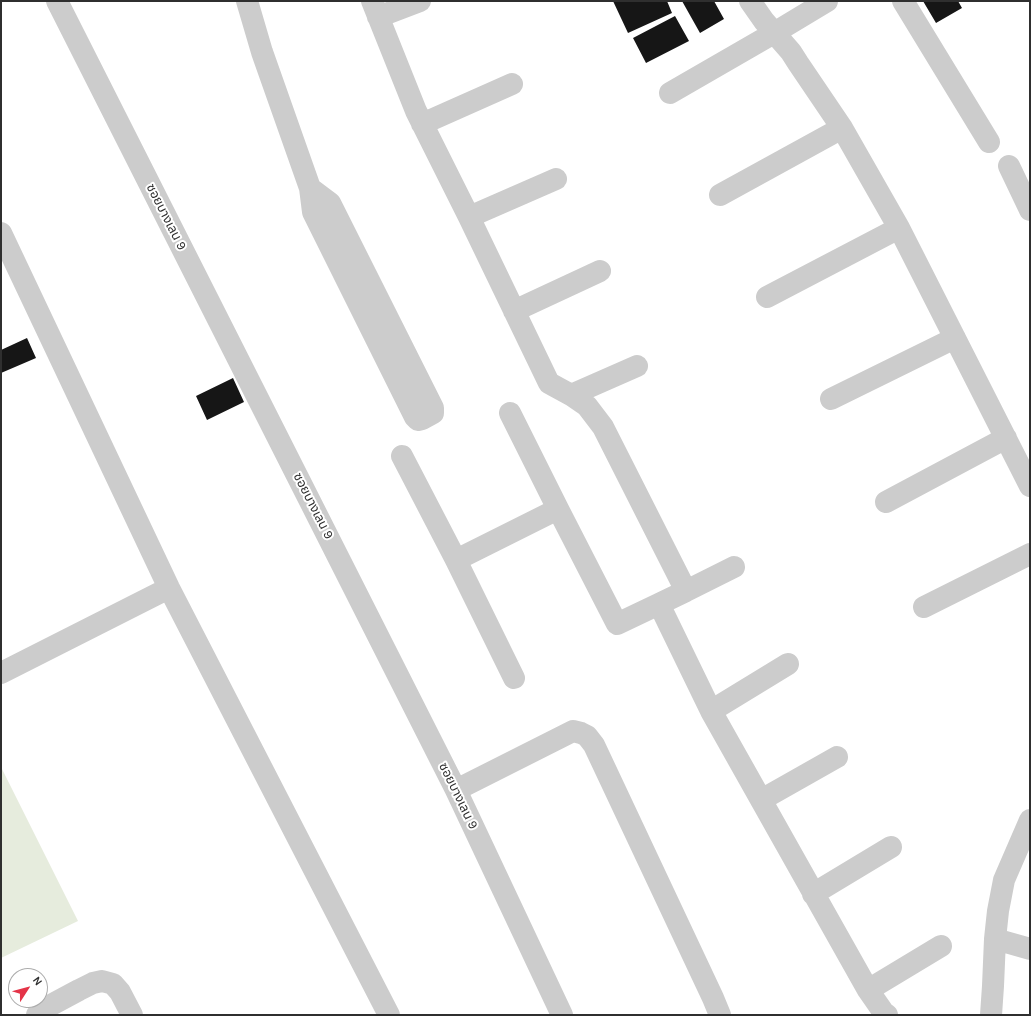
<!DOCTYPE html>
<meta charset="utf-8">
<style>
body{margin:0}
#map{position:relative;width:1031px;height:1016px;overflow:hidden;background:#fff;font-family:Karla,sans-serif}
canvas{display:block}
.frame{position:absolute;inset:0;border:2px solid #2f2f2f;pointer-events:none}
.north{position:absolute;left:8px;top:968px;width:40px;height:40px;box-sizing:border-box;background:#fff;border:1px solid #acacac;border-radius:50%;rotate:54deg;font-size:11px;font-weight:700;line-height:16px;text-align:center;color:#2f2f2f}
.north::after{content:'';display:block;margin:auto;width:14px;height:18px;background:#e43448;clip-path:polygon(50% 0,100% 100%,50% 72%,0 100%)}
</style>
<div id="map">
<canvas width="1031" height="1016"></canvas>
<div class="frame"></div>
<div class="north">N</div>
</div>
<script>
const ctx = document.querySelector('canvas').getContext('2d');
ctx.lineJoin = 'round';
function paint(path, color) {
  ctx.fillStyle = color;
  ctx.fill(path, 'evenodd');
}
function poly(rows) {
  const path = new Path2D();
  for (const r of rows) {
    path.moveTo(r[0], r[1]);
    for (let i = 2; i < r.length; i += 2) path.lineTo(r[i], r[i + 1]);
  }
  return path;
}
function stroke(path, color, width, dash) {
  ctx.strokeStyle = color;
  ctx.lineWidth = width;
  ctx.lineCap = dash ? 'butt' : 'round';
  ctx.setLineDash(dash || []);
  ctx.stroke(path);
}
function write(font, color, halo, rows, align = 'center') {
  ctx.font = font + ' Karla,"Noto Sans Thai",sans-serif';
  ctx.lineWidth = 4;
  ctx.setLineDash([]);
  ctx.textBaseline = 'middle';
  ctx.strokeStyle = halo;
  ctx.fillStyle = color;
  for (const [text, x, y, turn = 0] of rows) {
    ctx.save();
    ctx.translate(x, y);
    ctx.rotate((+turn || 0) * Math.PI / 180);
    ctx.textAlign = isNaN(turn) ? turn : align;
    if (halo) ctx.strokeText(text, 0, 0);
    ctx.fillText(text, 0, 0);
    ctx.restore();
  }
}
paint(poly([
 [1,767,78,921,1,958]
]), '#e6ecdd');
paint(poly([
 [613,1,667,1,672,13,628,33],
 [682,1,714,1,724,19,700,33],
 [923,1,958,1,962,8,936,23],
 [675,16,689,41,646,63,633,38],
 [27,338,36,358,1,373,1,350],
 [233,378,244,402,207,420,196,396]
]), '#161616');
stroke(poly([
 [57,1,456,790,562,1015],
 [247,1,262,52,310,188,313,212,415,417,418,420,422,419,433,413,433,408,330,203,310,188],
 [372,1,416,111,469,217,549,383,571,395,587,406,603,427,686,591,659,604,711,711,868,990,884,1013,887,1015],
 [750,1,764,21,791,52,798,63,842,128,899,228,1030,486],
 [903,1,989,142],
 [378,17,420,1],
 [670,93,774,33,827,1],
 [422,124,512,84],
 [1009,166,1030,210],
 [720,195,842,128],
 [469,217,556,179],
 [1,233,169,588,389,1015],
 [767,297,899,228],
 [514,311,600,271],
 [571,395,637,366],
 [831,399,955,338],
 [510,413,558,509,617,624,659,604],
 [402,456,456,560,514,678],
 [886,502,1006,438],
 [456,560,558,509],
 [686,591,734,567],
 [924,607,1030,554],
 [1,673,169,588],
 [711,711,788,664],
 [456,790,573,731,581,733,587,736,594,745,713,998,720,1015],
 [761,800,837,757],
 [813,894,891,847],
 [995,939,1030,949],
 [868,990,941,946],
 [37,1015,51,1005,79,990,93,983,102,981,113,984,120,992,132,1015],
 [991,1015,993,986,995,939,998,911,1004,880,1030,820]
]), '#ccc', 22);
write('13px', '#2f2f2f', '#fff', [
 ["ซอยบางเลน 9",166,217,63],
 ["ซอยบางเลน 9",313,506,63],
 ["ซอยบางเลน 9",458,796,64]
]);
</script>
